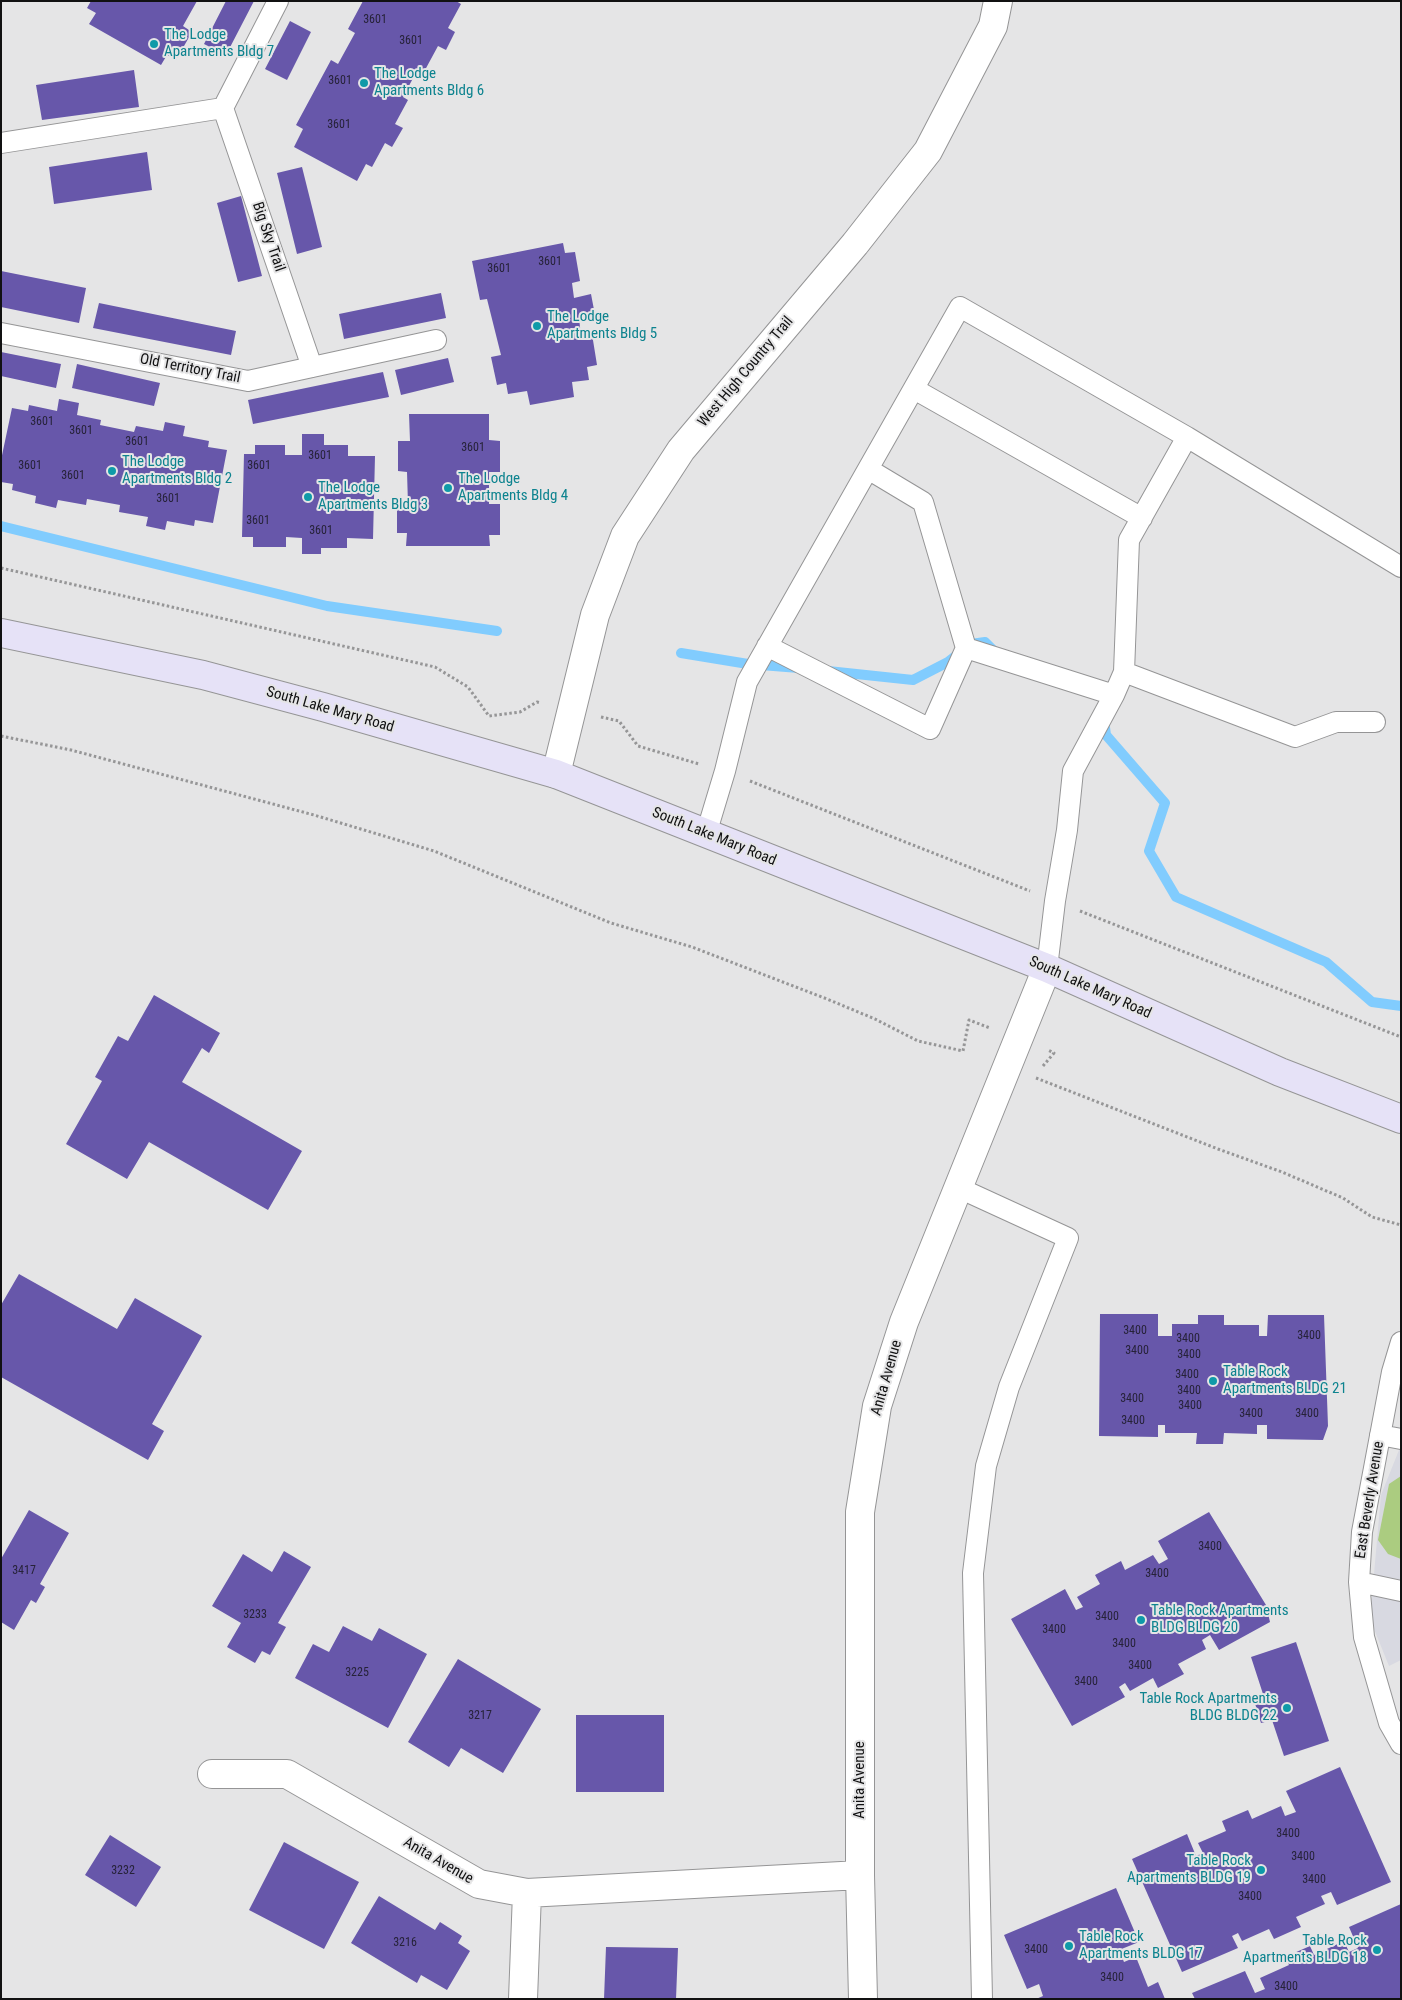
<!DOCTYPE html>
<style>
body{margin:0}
#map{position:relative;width:1402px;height:2000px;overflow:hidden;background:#e5e5e6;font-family:"Roboto Condensed",sans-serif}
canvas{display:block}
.frame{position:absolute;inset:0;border:2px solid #111112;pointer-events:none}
</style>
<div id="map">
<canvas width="1402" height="2000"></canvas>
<div class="frame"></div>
</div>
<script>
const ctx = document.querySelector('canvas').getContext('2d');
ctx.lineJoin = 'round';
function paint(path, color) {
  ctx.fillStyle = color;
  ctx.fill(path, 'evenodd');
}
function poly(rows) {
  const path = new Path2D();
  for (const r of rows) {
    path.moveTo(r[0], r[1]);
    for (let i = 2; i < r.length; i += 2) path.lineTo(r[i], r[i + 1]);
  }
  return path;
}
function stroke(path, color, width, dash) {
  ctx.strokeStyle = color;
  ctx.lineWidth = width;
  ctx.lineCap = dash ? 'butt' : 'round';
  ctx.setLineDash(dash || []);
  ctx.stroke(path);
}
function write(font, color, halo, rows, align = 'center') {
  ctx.font = font + ' "Roboto Condensed",sans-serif';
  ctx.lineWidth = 4;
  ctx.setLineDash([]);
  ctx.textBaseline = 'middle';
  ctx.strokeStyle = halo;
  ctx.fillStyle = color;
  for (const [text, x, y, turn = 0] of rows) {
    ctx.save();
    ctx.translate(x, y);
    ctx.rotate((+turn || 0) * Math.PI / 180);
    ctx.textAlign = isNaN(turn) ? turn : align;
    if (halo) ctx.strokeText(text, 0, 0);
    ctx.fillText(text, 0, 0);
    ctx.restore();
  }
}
paint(poly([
 [1401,1445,1401,1660,1389,1666,1370,1619,1381,1495]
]), '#d8d9e1');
paint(poly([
 [1401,1476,1401,1559,1388,1554,1378,1540,1389,1484]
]), '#abcc80');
stroke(poly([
 [1,526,327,606,497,631],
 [681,653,748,664,799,668],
 [828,671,913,680,948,662,971,644,985,642,997,654],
 [1104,720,1106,735,1165,803,1149,851,1176,897,1326,962,1372,1002,1401,1006]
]), '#81ccfe', 10);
paint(poly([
 [91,1,197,1,183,26,192,32,176,60,167,55,161,65,89,24,96,13,87,8],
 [226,1,254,1,226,55,204,44],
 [363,1,456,1,461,4,448,28,455,32,446,50,438,46,425,70,419,67,403,97,408,100,395,124,403,128,392,147,385,143,372,167,366,164,357,181,294,147,303,129,296,125,331,60,338,64,355,33,348,29],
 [290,21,311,32,287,80,265,69],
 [134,70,139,107,42,120,36,85],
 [147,152,152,190,54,204,49,167],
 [302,167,322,247,297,254,277,173],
 [241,196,262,276,238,282,217,203],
 [563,243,565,253,575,252,580,281,572,283,574,298,591,294,595,315,579,318,581,336,592,334,597,365,587,367,589,380,572,382,574,397,530,405,527,391,508,394,506,383,497,385,491,357,501,355,487,299,480,300,472,261],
 [1,271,86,288,79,323,1,307],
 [441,293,446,318,344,339,339,314],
 [99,303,236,331,231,355,93,328],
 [1,352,61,364,56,388,1,376],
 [448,358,454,382,401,395,395,370],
 [77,364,160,383,154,406,72,388],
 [383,372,389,397,253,424,248,400],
 [59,399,79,403,77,415,101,420,100,425,134,432,136,426,163,431,165,422,185,426,183,436,209,441,208,447,227,450,213,523,195,520,194,526,167,521,165,530,146,526,148,517,119,512,120,505,87,499,86,505,58,500,56,508,35,503,36,496,12,490,13,484,1,482,1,460,12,408,28,411,29,405,57,411],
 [409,414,489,414,489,440,500,441,500,472,489,472,489,504,500,504,500,535,489,535,490,546,406,546,407,533,397,533,397,504,408,504,407,472,398,471,398,441,410,441],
 [302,434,324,434,324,445,348,445,348,456,375,456,373,539,347,538,347,548,321,548,321,554,302,554,302,538,286,537,286,547,253,547,253,537,242,537,244,454,255,454,255,445,285,445,285,455,302,455],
 [154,995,220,1033,209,1053,202,1048,182,1082,302,1151,268,1210,149,1142,127,1179,66,1144,102,1081,95,1077,118,1036,128,1041],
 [19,1274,117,1329,135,1298,202,1336,152,1424,164,1431,148,1460,1,1377,1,1305],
 [1100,1314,1158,1314,1158,1336,1172,1336,1172,1324,1198,1324,1198,1315,1224,1315,1224,1325,1259,1325,1259,1336,1267,1336,1268,1315,1324,1315,1328,1426,1323,1440,1267,1439,1267,1425,1257,1425,1257,1434,1224,1433,1223,1444,1196,1444,1197,1433,1165,1433,1165,1425,1158,1425,1158,1437,1099,1436],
 [29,1510,69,1533,40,1584,45,1587,36,1603,31,1600,14,1630,1,1622,1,1559],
 [1209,1512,1266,1605,1270,1622,1219,1650,1210,1635,1202,1640,1206,1649,1178,1664,1184,1674,1158,1688,1153,1678,1130,1691,1125,1683,1119,1687,1125,1697,1072,1726,1011,1619,1065,1589,1076,1610,1083,1607,1077,1597,1100,1584,1095,1575,1121,1561,1125,1570,1153,1555,1159,1564,1168,1559,1158,1541],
 [284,1551,311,1567,278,1623,286,1627,270,1655,262,1651,255,1663,227,1647,241,1623,212,1606,243,1554,272,1572],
 [343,1626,372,1641,379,1628,427,1654,388,1728,295,1678,313,1644,329,1652],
 [1296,1642,1329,1741,1284,1756,1272,1720,1261,1723,1253,1697,1263,1694,1251,1657],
 [458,1659,541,1709,503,1773,461,1748,449,1767,408,1742],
 [576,1715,664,1715,664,1792,576,1792],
 [1340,1767,1391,1882,1337,1905,1331,1892,1321,1896,1325,1904,1296,1917,1301,1927,1274,1939,1269,1929,1242,1941,1238,1933,1232,1936,1238,1948,1182,1972,1132,1859,1187,1834,1196,1856,1203,1853,1198,1843,1226,1831,1222,1821,1248,1810,1252,1819,1281,1806,1285,1816,1296,1812,1286,1791],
 [110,1835,161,1867,136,1907,85,1875],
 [284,1842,359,1882,324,1949,249,1910],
 [1116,1888,1139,1942,1119,1950,1124,1962,1136,1957,1148,1987,1158,1982,1165,1999,1036,1999,1043,1996,1039,1984,1027,1989,1004,1935],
 [379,1896,435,1930,440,1922,462,1936,458,1943,470,1951,447,1990,421,1975,417,1983,351,1943],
 [1401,1904,1401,1999,1195,1999,1192,1993,1245,1971,1255,1993,1265,1989,1260,1978,1289,1965,1285,1957,1310,1946,1314,1955,1344,1941,1349,1952,1358,1948,1349,1927],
 [606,1947,678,1948,676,1999,604,1999]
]), '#6757aa');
const service = poly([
 [223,108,312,367],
 [1,143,223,108,278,1],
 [1,333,248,381,436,340],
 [914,389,1142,518],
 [1187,437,1401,567],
 [767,646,930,729,966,648,923,502,868,469],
 [966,648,1114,695],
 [1124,672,1295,737,1336,722,1375,722],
 [706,834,725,771,747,682,960,307,1187,437,1129,540,1124,672,1114,695,1073,771,1067,830,1055,901,1047,968],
 [959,1188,1068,1238,1009,1387,986,1466,973,1573,982,1999],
 [1401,1342,1392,1372,1362,1532,1359,1582,1364,1637,1389,1723,1401,1744],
 [1380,1435,1401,1439],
 [1359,1582,1401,1591]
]);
const minor = poly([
 [212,1774,287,1774,479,1884,527,1893,860,1875],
 [523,1999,527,1893],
 [863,1999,860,1875,860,1512,877,1406,904,1322,1047,968]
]);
const tertiary = poly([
 [556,774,595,615,625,536,681,450,855,244,928,151,993,26,998,1]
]);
const secondary = poly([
 [1,633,203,675,323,707,556,774,1047,968,1280,1072,1401,1119]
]);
stroke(service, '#959596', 22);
stroke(minor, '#959596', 30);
stroke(tertiary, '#959596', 30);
stroke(secondary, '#959596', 30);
stroke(poly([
 [1,568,435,667,468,687,489,716,520,712,537,702,541,703],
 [601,717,619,721,638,746,699,764],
 [1,736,71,750,314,815,434,851,611,923,692,947,827,999,875,1019,918,1041,963,1051,969,1020,990,1028],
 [750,781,1030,891],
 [1080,911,1401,1037],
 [1043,1066,1054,1053,1048,1050],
 [1036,1078,1218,1149,1282,1172,1343,1198,1372,1217,1401,1225]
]), '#969697', 3, [2.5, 2.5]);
stroke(service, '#fff', 20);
stroke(minor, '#fff', 28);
stroke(tertiary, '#fff', 28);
stroke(secondary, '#e6e2f7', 28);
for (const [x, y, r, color] of [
 [154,44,5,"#0f9aa8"],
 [364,83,5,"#0f9aa8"],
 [537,326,5,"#0f9aa8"],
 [112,471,5,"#0f9aa8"],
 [448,488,5,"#0f9aa8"],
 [308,497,5,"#0f9aa8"],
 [1213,1381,5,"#0f9aa8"],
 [1141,1620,5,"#0f9aa8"],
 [1287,1708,5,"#0f9aa8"],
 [1261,1870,5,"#0f9aa8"],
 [1069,1946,5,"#0f9aa8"],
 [1377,1950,5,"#0f9aa8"]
]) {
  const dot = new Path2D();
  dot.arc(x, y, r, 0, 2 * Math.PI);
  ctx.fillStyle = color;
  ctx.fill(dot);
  stroke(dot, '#e5e5e6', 2);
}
write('12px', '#262238', null, [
 ["3601",375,20],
 ["3601",411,41],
 ["3601",340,81],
 ["3601",339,125],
 ["3601",550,262],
 ["3601",499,269],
 ["3601",42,422],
 ["3601",81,431],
 ["3601",137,442],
 ["3601",473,448],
 ["3601",320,456],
 ["3601",30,466],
 ["3601",259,466],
 ["3601",73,476],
 ["3601",168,499],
 ["3601",258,521],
 ["3601",321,531],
 ["3400",1135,1331],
 ["3400",1309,1336],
 ["3400",1188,1339],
 ["3400",1137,1351],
 ["3400",1189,1355],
 ["3400",1187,1375],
 ["3400",1189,1391],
 ["3400",1132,1399],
 ["3400",1190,1406],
 ["3400",1251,1414],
 ["3400",1307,1414],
 ["3400",1133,1421],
 ["3400",1210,1547],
 ["3417",24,1571],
 ["3400",1157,1574],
 ["3233",255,1615],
 ["3400",1107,1617],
 ["3400",1054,1630],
 ["3400",1124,1644],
 ["3400",1140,1666],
 ["3225",357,1673],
 ["3400",1086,1682],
 ["3217",480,1716],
 ["3400",1288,1834],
 ["3400",1303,1857],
 ["3232",123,1871],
 ["3400",1314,1880],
 ["3400",1250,1897],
 ["3216",405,1943],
 ["3400",1036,1950],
 ["3400",1112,1978],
 ["3400",1286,1987]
]);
write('15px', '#0d838f', '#e5e5e6', [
 ["The Lodge",164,35],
 ["Apartments Bldg 7",164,52],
 ["The Lodge",374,74],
 ["Apartments Bldg 6",374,91],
 ["The Lodge",547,317],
 ["Apartments Bldg 5",547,334],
 ["The Lodge",122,462],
 ["Apartments Bldg 2",122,479],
 ["The Lodge",458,479],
 ["Apartments Bldg 4",458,496],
 ["The Lodge",318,488],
 ["Apartments Bldg 3",318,505],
 ["Table Rock",1223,1372],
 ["Apartments BLDG 21",1223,1389],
 ["Table Rock Apartments",1151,1611],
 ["BLDG BLDG 20",1151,1628],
 ["Table Rock Apartments",1277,1699,"right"],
 ["BLDG BLDG 22",1277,1716,"right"],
 ["Table Rock",1251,1861,"right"],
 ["Apartments BLDG 19",1251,1878,"right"],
 ["Table Rock",1079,1937],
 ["Apartments BLDG 17",1079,1954],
 ["Table Rock",1367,1941,"right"],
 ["Apartments BLDG 18",1367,1958,"right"]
], 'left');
write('15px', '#111112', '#e5e5e6', [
 ["Big Sky Trail",268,237,71],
 ["Old Territory Trail",190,369,11],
 ["West High Country Trail",746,372,-50],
 ["South Lake Mary Road",330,710,16],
 ["South Lake Mary Road",714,837,22],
 ["South Lake Mary Road",1090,988,24],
 ["Anita Avenue",887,1378,-74],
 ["East Beverly Avenue",1370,1500,-81],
 ["Anita Avenue",860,1780,-90],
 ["Anita Avenue",438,1861,30]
]);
</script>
